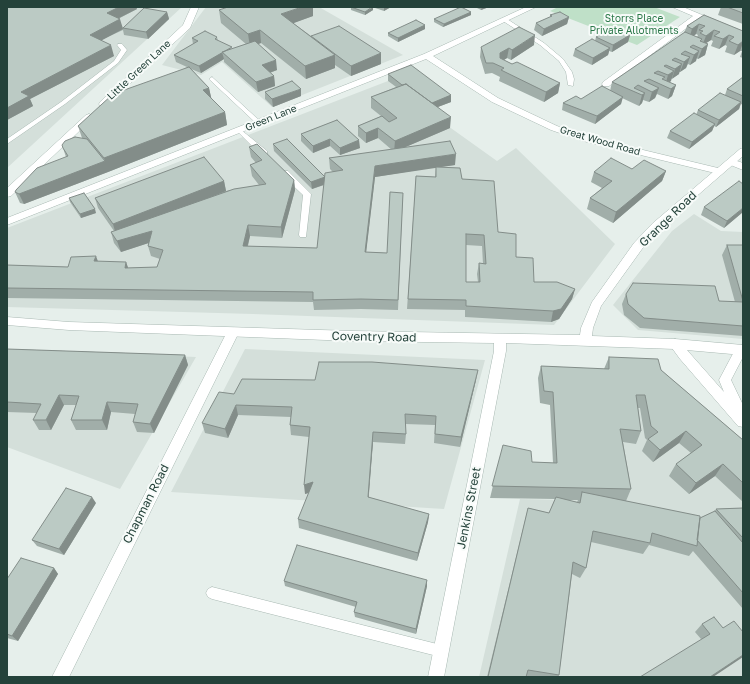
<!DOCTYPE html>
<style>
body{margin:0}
#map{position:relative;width:750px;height:684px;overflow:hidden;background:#e6efeb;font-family:"Golos Text",sans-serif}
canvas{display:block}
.frame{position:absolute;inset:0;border:8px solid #24423a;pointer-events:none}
</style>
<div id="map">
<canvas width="750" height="684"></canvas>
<div class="frame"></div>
</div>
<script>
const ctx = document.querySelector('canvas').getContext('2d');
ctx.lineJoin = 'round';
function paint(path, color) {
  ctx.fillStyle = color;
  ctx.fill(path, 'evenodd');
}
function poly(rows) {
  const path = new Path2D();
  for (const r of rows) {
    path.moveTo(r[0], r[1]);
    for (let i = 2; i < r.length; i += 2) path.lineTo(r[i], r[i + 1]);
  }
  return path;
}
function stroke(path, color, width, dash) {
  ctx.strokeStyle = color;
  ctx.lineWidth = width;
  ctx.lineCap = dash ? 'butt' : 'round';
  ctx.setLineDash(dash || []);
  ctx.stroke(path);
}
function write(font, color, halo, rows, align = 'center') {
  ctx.font = font + ' "Golos Text",sans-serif';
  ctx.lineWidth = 4;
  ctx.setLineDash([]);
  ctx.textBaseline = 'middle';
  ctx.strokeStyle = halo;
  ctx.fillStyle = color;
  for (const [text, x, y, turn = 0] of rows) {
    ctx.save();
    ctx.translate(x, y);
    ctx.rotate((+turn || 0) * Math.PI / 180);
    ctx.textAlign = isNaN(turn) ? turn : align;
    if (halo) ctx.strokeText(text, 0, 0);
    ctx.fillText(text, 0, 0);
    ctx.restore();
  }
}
paint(poly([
 [7,7,182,7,7,168],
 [206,7,319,7,403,55,272,107,222,62,201,75,162,65],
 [388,81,427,111,497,161,516,148,615,244,554,325,253,314,7,307,7,228],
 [694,214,721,231,743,232,743,339,638,330,613,305,672,231],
 [7,349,196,357,120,489,7,447],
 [245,349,485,360,444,509,171,492],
 [604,382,743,448,743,677,479,677,520,499,625,501]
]), '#d4dfda');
paint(poly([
 [558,7,654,7,680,17,637,45,550,11]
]), '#bfe0c8');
const service = poly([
 [503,19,507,19,544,43,563,59,572,72,574,79,573,86,568,85,566,72,559,61,540,45,503,21,503,19],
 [118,44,122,44,127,50,118,63,65,104,7,144,7,139,61,102,114,61,121,50,117,45,118,44],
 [212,77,261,122,261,124,257,124,210,80,209,79,212,77],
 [240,129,267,151,267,155,261,155,237,131,240,129],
 [282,171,288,171,311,194,306,237,300,237,299,235,303,195,282,175,282,171],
 [212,587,441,645,445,647,447,651,445,655,441,657,212,599,208,597,206,593,208,589,212,587]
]);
const minor = poly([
 [191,7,199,7,190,28,106,106,100,106,99,104,100,102,183,25,191,7],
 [526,7,536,7,433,56,498,98,557,126,589,137,722,169,724,171,722,173,719,174,583,141,551,130,492,102,426,59,7,225,7,218,424,54,526,7],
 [672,7,683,7,707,17,703,19,700,18,609,86,603,86,602,84,603,82,693,16,672,7],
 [89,114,94,117,92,119,11,196,7,197,7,188,86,115,89,114],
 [731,159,743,163,743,170,728,164,726,162,731,159],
 [233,328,237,329,239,332,69,677,52,677,227,332,229,329,233,328],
 [675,339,679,341,724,392,719,380,737,346,743,345,743,357,731,380,743,405,743,427,738,426,680,359,669,344,671,341,675,339]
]);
const tertiary = poly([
 [743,148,743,156,661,227,642,249,601,306,593,328,592,336,675,339,743,345,743,355,675,349,506,343,506,351,444,677,428,677,494,351,494,343,352,341,69,330,7,325,7,317,69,322,352,331,580,335,581,328,592,302,634,243,653,223,740,149,743,148]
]);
stroke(service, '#a8b8b2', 1);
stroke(minor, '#a8b8b2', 1);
stroke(tertiary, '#a8b8b2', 1);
paint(service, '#fff');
paint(minor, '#fff');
paint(tertiary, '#fff');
paint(poly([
 [7,7,136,7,137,9,118,19,123,28,167,12,169,19,148,39,124,35,123,30,101,40,114,56,30,99,33,106,7,120],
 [351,7,373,10,365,15,351,10],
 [375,7,391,7,384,11,375,8],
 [475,7,489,7,481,10],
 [721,7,743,7,743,24,718,15],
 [219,10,313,16,293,23,311,36,381,64,351,76,335,65,335,68,306,79,261,43,258,44,277,70,270,73,274,76,275,86,258,92,224,62,224,59,201,73,191,69,209,88,211,98,225,112,227,125,108,172,24,204,20,203,15,192,66,157,63,148,82,138,78,126,187,67,176,62,174,55,193,44,192,38,217,37,218,41,232,49,246,44,221,23],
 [471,12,471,15,443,27,434,22,434,19],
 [550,15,569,17,567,24,542,36,534,30,536,23,550,17],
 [704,15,743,31,743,58,740,57,742,51,740,51,734,55,725,52,727,46,725,45,719,49,711,46,713,41,711,40,705,43,708,44,705,55,698,59,696,58,696,61,690,65,688,64,686,68,680,72,679,72,679,74,671,79,671,81,669,82,676,85,672,96,668,99,657,94,655,98,649,102,643,100,642,103,639,106,622,98,621,104,595,124,562,110,563,103,581,99,610,91,612,82,684,33,687,26],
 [696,34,698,35,697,37,694,36],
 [425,25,425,29,398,42,388,36,388,33],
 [630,35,628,42,612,52,609,51,608,55,592,65,573,56,575,49,595,41,596,37],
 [534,45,511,60,507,58,504,60,512,64,560,83,558,93,544,102,499,81,500,77,492,73,485,74,480,57,481,47],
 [388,74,451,95,451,102,438,107,450,128,403,148,455,165,437,167,462,179,498,232,534,282,575,289,572,299,559,319,551,322,465,317,465,310,407,309,416,176,435,177,436,167,375,177,366,252,387,253,403,193,398,310,361,309,314,310,313,302,7,298,7,265,68,267,98,262,126,262,128,268,157,267,160,259,151,256,148,246,148,243,121,252,114,243,111,232,114,231,98,208,95,198,224,181,226,191,259,185,252,176,250,165,256,163,251,157,249,147,294,180,295,190,282,238,250,236,248,246,317,248,324,185,312,189,274,151,273,144,325,176,333,172,330,169,329,158,392,150,378,138,366,143,358,136,358,126,381,116,371,108,371,97,396,87,388,81],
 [466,245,482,246,483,264,479,263,477,274,478,282,466,282],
 [743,77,743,105,741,104,739,109,716,127,714,126,712,131,689,149,667,138,670,131,696,115,698,110,725,95,727,89],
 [265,92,301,96,273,107,265,99],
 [337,120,360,148,340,155,330,146,313,153,301,141,301,134],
 [632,169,666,171,662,181,613,223,587,209,590,198,602,188,591,182,594,172],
 [69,198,96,213,81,218,70,202],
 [704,207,743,212,724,228,701,215],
 [727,245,743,245,743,336,640,328,624,315,622,304,626,294,735,302,722,255],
 [7,349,185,355,188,365,154,433,137,432,133,422,135,414,111,412,107,430,76,430,71,420,76,405,64,405,51,430,39,430,33,420,37,413,7,412],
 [609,357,661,370,743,440,743,502,715,476,689,494,669,476,676,464,691,453,679,443,653,462,642,451,647,440,645,438,640,408,638,408,641,431,636,444,623,442,631,489,626,501,700,518,715,511,716,509,743,508,743,609,693,551,689,556,649,545,643,554,591,542,586,568,580,578,572,574,559,675,558,677,487,677,525,520,528,508,549,513,555,499,490,498,503,445,532,462,553,463,550,405,540,403,538,378,541,366,604,369],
 [566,500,578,500,577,502],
 [315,380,476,380,460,447,434,443,435,425,405,424,406,434,405,444,373,442,368,497,429,514,428,522,417,561,299,528,298,519,309,493,305,494,309,437,291,435,290,425,291,417,238,415,228,438,205,433,202,423,234,394],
 [96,503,64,555,37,546,32,540],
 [54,568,58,574,18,641,7,638,7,579],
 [427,580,427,586,416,634,355,617,354,612,356,607,285,586,284,581],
 [702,624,723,628,743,632,701,639,695,632]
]), '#a1aea9');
paint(poly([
 [119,7,136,7,137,9,109,23,107,13],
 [302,7,313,7,313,16,283,27,281,14],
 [373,7,373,10,365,15,365,12],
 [386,7,391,7,384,11,384,8],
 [482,7,489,7,481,10],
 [167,12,169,19,148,39,146,32],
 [471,12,471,15,443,27,444,24],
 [569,17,567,24,542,36,544,29],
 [120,19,123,29,93,45,90,35],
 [699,24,696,34,689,39,692,29],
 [425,25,425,29,398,42,398,38],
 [260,30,261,43,250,47,248,34],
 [714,30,711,40,702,46,706,36],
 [535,35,534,45,511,60,512,50],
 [630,35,628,42,612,52,613,45],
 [729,35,725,45,719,49,723,39],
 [743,41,743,43,740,51,734,55,738,45],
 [708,44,705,55,698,59,702,49],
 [111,45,114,56,30,99,33,106,7,120,7,108,21,92],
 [509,48,507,58,499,63,500,53],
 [610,48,608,55,592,65,593,58],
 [699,51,696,61,690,65,694,55],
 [222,52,224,59,201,73,199,66],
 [381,53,381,64,351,76,351,66],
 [335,55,335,68,306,79,305,66],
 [690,57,686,68,680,72,684,62],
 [276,60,277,70,263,75,262,65],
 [682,64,679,74,672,79,675,69],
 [674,71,671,81,665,86,668,75],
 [274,76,275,86,258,92,256,82],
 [560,83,558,93,544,102,546,92],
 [676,85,672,96,668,99,671,89],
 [209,88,212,101,203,90],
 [659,88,655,98,649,102,652,92],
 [301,89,301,96,273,107,272,99],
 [645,93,642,103,639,106,642,95],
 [451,95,451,102,427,111,428,104],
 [623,97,621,104,595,124,597,116],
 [741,102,739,109,716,127,719,120],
 [225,112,227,125,108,172,24,204,19,194,105,161,104,158],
 [451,117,450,128,394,152,395,141],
 [715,124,712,131,689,149,692,142],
 [378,128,378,138,366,143,366,133],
 [330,139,330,146,313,153,313,146],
 [359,140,360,148,340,155,340,148],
 [456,154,455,165,375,177,365,262,365,252,375,166],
 [666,171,662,181,613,223,616,212],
 [325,177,326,184,312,189,311,182],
 [294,180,295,190,282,238,281,227],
 [224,181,226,191,116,235,113,224],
 [743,208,743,212,724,228,727,221],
 [95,209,96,213,81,218,80,214],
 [248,225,250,236,245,256,243,246],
 [152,231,155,241,121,252,117,241],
 [96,256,100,267,94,261],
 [126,262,130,273,125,268],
 [575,289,572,299,559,319,551,322,553,311],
 [185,355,188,365,154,433,150,424],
 [478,370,476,380,460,447,461,437],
 [59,395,64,405,51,430,46,420],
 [107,402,111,412,107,430,102,420],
 [236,405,238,415,228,438,225,429],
 [686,431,679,443,653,462,660,450],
 [373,432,373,442,368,506,368,497],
 [723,464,715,476,689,494,696,483],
 [313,482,314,491,305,494,304,485],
 [92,497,96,503,64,555,59,549],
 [429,514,428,522,417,561,418,553],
 [54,568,58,574,18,641,12,636],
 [427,580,427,586,416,634,416,629],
 [743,655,743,657,713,677,710,677]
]), '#838d89');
const building = poly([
 [7,7,119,7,107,13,120,19,90,35,111,45,21,92,29,96,7,108,7,7],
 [228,7,302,7,281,14,335,55,305,66,260,30,248,34,219,10,228,7],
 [351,7,372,7,365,12,351,7],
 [461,7,471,12,444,24,434,19,461,7],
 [727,7,743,7,743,13,727,7],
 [144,8,167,12,146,32,123,28,144,8],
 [560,12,569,17,544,29,536,23,552,16,550,15,560,12],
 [704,15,743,31,743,41,738,45,729,41,734,37,729,35,723,39,714,36,720,32,714,30,706,36,700,33,703,31,699,30,705,26,699,24,692,29,687,26,704,15],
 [416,20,425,25,398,38,388,33,416,20],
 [339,26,381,53,351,66,311,36,339,26],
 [519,27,535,35,512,50,509,48,500,53,500,58,512,64,517,62,560,83,546,92,501,70,504,68,493,63,486,63,481,47,519,27],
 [613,27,630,35,613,45,596,37,613,27],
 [205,31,217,37,215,39,232,47,199,66,174,55,198,41,192,38,205,31],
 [685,32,702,39,700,41,708,44,702,49,693,45,690,47,699,51,694,55,685,51,681,54,690,57,684,62,675,58,672,60,682,64,675,69,666,65,664,66,674,71,668,75,658,71,654,73,665,77,662,79,676,85,671,89,649,79,644,81,659,88,652,92,638,85,634,88,645,93,642,95,612,82,685,32],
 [592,39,610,48,593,58,575,49,592,39],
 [255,41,276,60,262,65,274,76,256,82,222,52,255,41],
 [411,65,451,95,432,103,406,84,402,85,388,74,411,65],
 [189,67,209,88,203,90,225,112,104,158,78,126,113,94,189,67],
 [743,77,743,96,727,89,743,77],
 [292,81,301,89,272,99,265,92,292,81],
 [406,84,451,117,395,141,378,128,366,133,358,126,382,116,389,122,397,118,371,97,406,84],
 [602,86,623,97,597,116,563,103,576,96,581,99,602,86],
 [720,93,741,102,719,120,698,110,720,93],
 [694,113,715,124,692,142,670,131,694,113],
 [337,120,359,140,340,148,330,139,313,146,301,134,337,120],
 [75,137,87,139,105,161,19,194,15,192,16,190,37,168,68,156,63,148,62,145,65,141,75,137],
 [287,139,325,177,311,182,273,144,287,139],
 [450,141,456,154,375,166,365,252,387,253,390,192,403,193,398,300,361,299,313,300,313,292,7,288,7,265,68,267,71,257,96,256,94,261,126,262,125,268,157,267,163,250,148,246,152,231,117,241,111,232,234,189,266,184,250,165,262,160,249,147,257,144,294,180,281,227,248,225,243,246,317,248,325,173,343,170,329,158,450,141],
 [204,157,224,181,113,224,95,198,204,157],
 [611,158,632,169,644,160,666,171,616,212,590,198,612,181,594,172,611,158],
 [436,167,460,168,462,179,494,181,498,232,516,234,516,257,533,258,534,282,557,282,575,289,561,309,553,311,466,306,466,300,408,299,416,176,436,177,436,167],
 [466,234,484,235,486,264,479,263,480,282,466,282,466,234],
 [739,181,743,184,743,208,727,221,704,207,739,181],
 [84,193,95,209,80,214,69,198,84,193],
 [727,245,743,245,743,301,727,245],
 [633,283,715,286,719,301,743,302,743,326,644,318,628,304,626,294,633,283],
 [7,349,185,355,150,424,133,422,138,404,107,402,102,420,71,420,79,396,59,395,46,420,33,420,41,404,7,402,7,349],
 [609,357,658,359,661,370,743,440,743,483,723,464,696,483,676,464,702,445,686,431,660,450,648,439,658,432,651,426,645,395,636,395,641,431,620,429,631,489,492,486,503,445,531,451,532,462,557,463,553,392,544,391,541,366,609,369,609,357],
 [319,362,372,362,478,370,461,437,435,434,436,416,405,414,406,434,373,432,368,497,429,514,418,553,298,519,313,482,304,485,310,427,290,425,292,407,236,405,225,429,202,423,219,392,234,394,242,379,315,380,319,362],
 [66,488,92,497,59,549,32,540,66,488],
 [582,492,700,516,697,546,652,533,650,543,593,531,586,568,573,562,559,675,528,670,526,677,488,677,528,508,549,513,556,497,580,503,582,492],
 [743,508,743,538,716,509,743,508],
 [715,511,743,543,743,593,697,540,700,518,715,511],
 [297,545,427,580,416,629,354,612,357,602,284,581,297,545],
 [21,558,54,568,12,636,7,634,7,579,21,558],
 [714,617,723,628,734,621,743,632,743,655,710,677,640,677,710,634,702,624,714,617]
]);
paint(building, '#bbcac4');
stroke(building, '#838d89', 1);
write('10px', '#2d7a4b', '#f7fbf9', [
 ["Storrs Place",634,19],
 ["Private Allotments",634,31]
]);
write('10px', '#24423a', '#f7fbf9', [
 ["Little Green Lane",139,70,-43],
 ["Green Lane",271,118,-22],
 ["Great Wood Road",600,141,16]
]);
write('12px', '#24423a', '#f7fbf9', [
 ["Grange Road",668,219,-44],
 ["Coventry Road",374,337,1],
 ["Chapman Road",146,504,-63],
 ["Jenkins Street",469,508,-79]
]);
</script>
